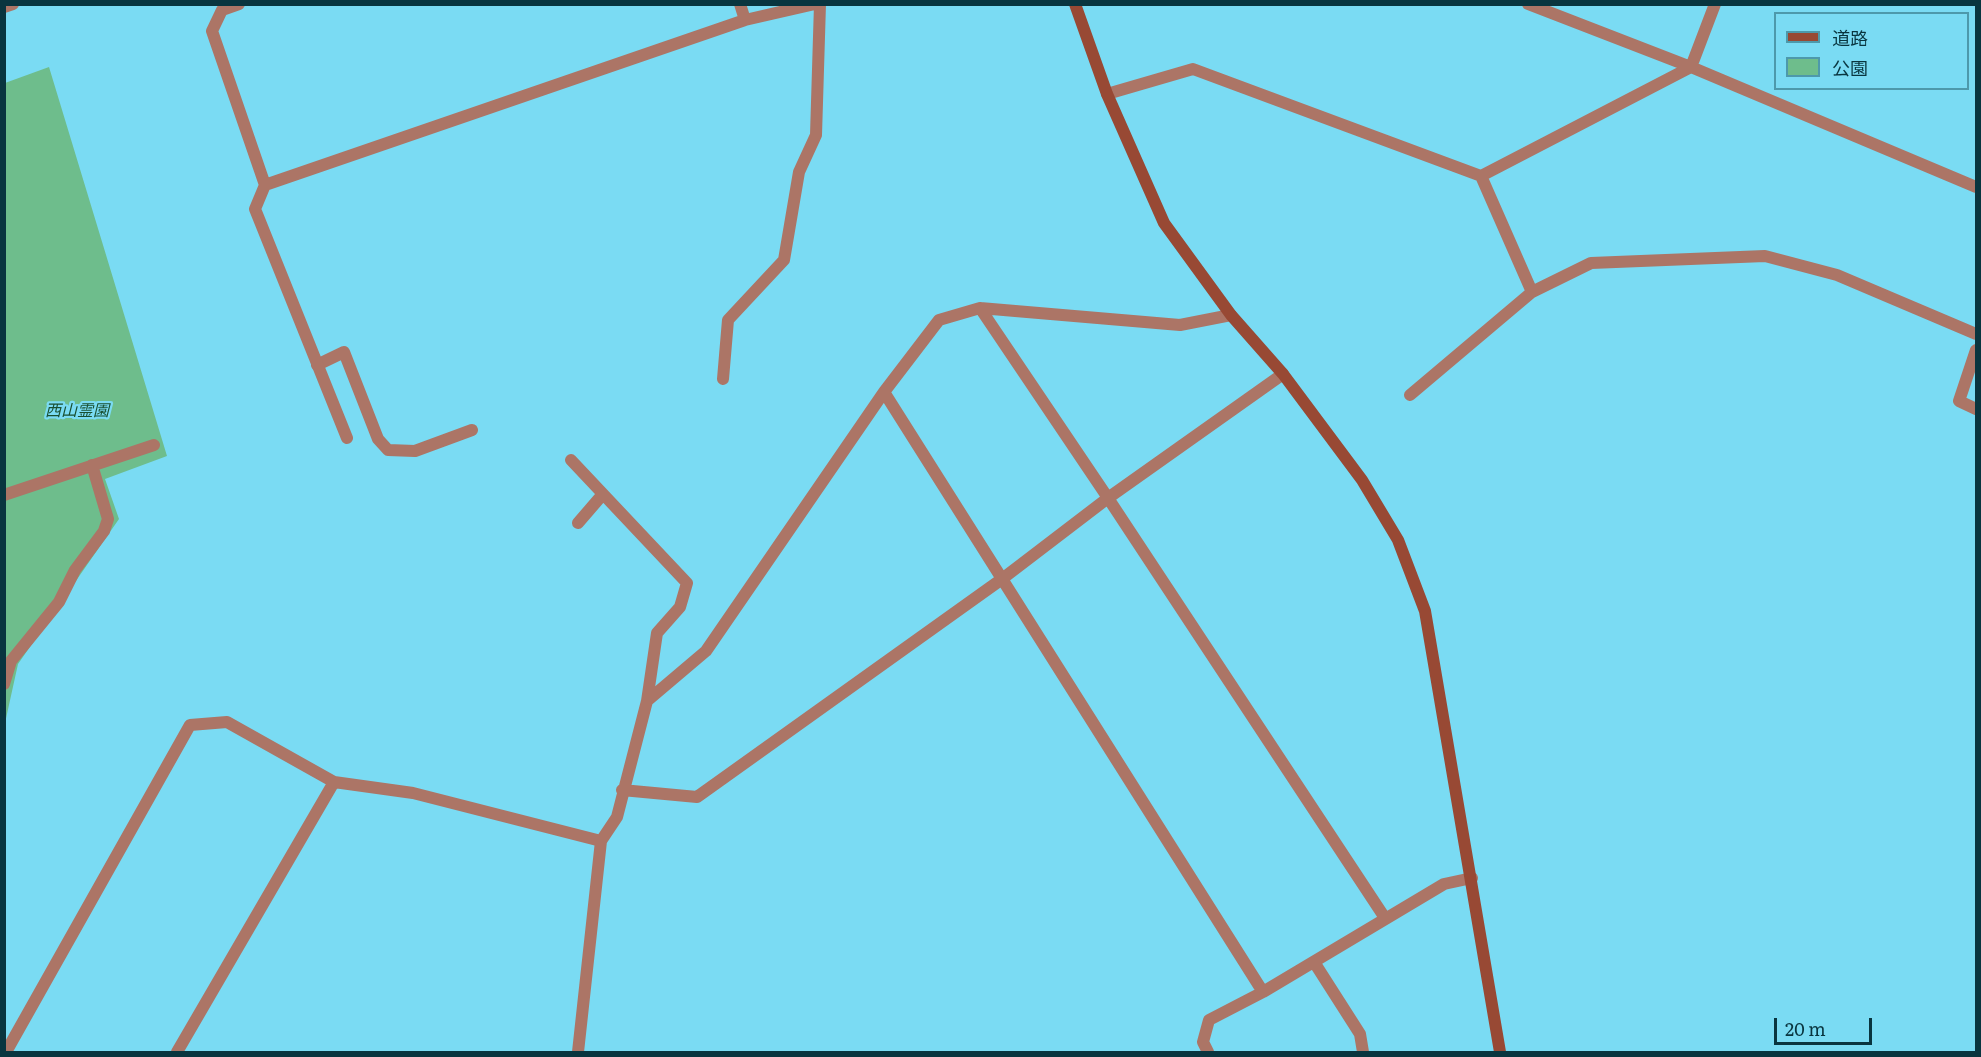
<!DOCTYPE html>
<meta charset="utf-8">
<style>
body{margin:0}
#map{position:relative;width:1981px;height:1057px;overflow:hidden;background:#7adbf3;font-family:Literata,"Noto Sans JP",serif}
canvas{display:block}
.frame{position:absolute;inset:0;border:6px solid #09353f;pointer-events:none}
.legend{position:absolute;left:1774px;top:12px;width:195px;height:78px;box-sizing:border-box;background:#7adbf3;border:2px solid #4d99ab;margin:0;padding:8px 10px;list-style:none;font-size:18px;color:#09353f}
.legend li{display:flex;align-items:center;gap:12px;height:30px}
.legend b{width:30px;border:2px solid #4d99ab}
.scale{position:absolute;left:1774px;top:1018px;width:98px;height:27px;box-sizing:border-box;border:3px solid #09353f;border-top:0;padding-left:8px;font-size:18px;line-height:21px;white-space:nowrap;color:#09353f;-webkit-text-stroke:4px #7adbf3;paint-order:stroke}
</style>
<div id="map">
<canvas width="1981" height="1057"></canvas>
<div class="frame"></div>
<ul class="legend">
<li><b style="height:8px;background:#984934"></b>道路</li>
<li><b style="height:16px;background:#6ebd8c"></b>公園</li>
</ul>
<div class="scale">20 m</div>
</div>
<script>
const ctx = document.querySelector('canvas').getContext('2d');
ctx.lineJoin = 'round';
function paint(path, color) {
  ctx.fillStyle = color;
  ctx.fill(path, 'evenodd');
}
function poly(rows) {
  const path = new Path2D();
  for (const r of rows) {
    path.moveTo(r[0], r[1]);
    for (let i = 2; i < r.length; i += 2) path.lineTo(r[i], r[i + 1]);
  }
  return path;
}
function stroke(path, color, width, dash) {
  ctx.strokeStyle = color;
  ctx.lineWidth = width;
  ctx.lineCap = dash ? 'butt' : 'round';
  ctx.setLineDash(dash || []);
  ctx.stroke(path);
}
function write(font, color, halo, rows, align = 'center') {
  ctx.font = font + ' Literata,"Noto Sans JP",serif';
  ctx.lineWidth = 4.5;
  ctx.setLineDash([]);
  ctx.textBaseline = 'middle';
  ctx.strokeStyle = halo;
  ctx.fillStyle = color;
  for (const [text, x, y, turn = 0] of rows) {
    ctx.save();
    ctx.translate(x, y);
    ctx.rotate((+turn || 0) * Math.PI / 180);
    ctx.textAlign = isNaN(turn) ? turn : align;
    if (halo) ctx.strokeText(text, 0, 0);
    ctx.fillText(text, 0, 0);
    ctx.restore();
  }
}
paint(poly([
 [49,67,167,456,105,479,119,519,18,664,5,723,5,83]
]), '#6ebd8c');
stroke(poly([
 [4,7,13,4],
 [317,365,344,352,378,439,388,450,415,451,472,430],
 [4,495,154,445],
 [4,684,11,661,59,602,75,570,104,531,108,519,92,465]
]), '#ac7566', 12);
stroke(poly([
 [239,4,222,10,212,31,265,185,255,209,347,438],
 [740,4,745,20],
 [1528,4,1691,67,1976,187],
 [1107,94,1193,69,1481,176,1532,292],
 [1481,176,1691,67,1715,4],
 [265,185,745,20,815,4],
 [980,308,1108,498,1385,918],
 [1976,350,1959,401,1976,409],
 [723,379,728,320,784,260,799,172,816,135,820,4],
 [884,392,1263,992],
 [1410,395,1532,292,1591,263,1765,256,1837,275,1976,334],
 [571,460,687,583,680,607,657,633,647,701],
 [578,523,603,494],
 [622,790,697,797,1002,579,1108,498,1283,374],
 [1314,962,1360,1034,1363,1052],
 [6,1052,190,725,227,722,334,782],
 [177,1052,334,782,413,793,601,841],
 [578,1052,601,841,617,817,647,701,706,651,884,392,939,320,980,308,1180,325,1231,315],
 [1208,1052,1203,1042,1209,1020,1263,992,1444,884,1472,878]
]), '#ac7566', 12);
stroke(poly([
 [1075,4,1107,94,1164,223,1231,315,1283,374,1362,480,1398,540,1425,611,1500,1052]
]), '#984934', 12);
write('italic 16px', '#195031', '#7adbf3', [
 ["西山霊園",77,411]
]);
</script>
